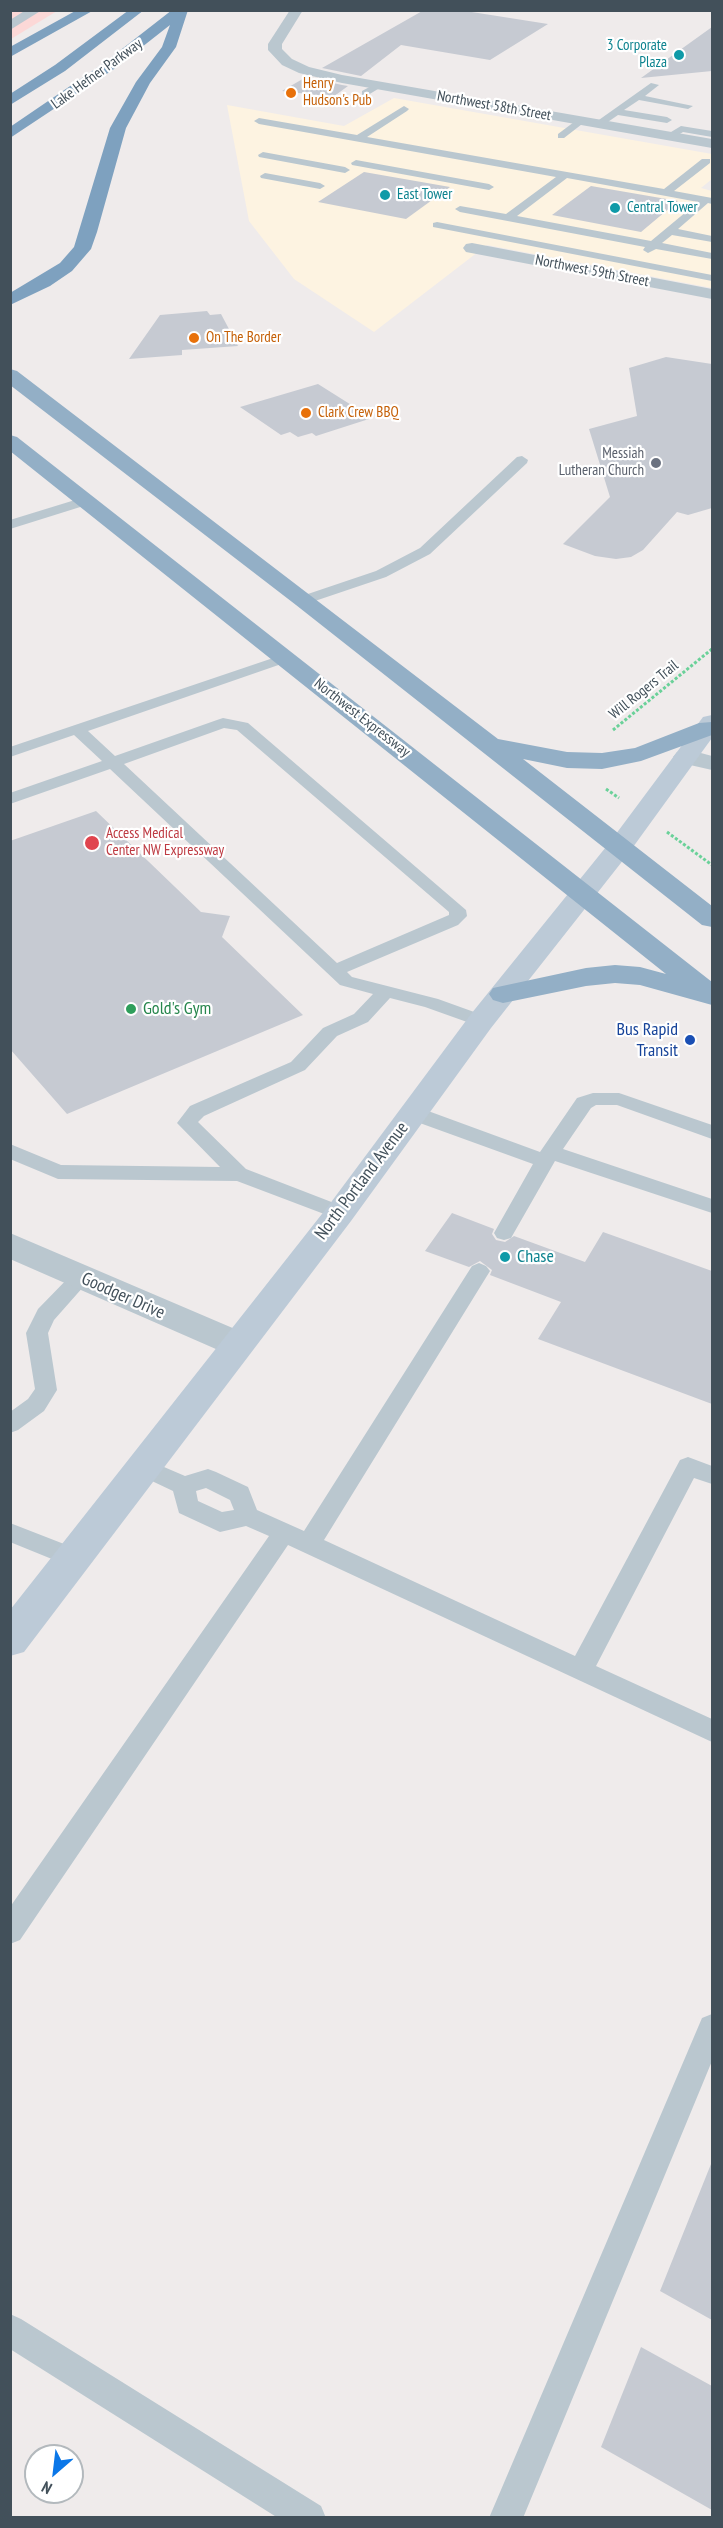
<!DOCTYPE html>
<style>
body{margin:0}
#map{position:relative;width:723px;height:2528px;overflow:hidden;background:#efebeb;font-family:"PT Sans Narrow",sans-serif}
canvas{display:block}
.frame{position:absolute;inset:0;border:12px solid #42505a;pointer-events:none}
.north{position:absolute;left:24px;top:2444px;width:60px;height:60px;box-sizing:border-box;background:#fff;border:2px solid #b3b9bd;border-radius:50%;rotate:208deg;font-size:16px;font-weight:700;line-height:24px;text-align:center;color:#42505a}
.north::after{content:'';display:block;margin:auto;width:21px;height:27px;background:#0b77e8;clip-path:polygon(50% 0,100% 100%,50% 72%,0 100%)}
</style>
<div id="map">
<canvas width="723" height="2528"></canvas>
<div class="frame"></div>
<div class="north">N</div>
</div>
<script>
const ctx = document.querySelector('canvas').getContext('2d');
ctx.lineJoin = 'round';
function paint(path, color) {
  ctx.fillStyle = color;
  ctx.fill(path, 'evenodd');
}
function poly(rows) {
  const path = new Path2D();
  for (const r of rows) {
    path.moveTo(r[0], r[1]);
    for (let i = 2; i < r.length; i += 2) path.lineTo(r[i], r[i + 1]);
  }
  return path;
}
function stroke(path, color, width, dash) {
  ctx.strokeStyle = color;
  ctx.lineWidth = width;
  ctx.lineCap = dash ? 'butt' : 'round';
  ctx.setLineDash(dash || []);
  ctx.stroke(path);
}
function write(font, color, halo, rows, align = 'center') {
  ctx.font = font + ' "PT Sans Narrow",sans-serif';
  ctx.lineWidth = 4.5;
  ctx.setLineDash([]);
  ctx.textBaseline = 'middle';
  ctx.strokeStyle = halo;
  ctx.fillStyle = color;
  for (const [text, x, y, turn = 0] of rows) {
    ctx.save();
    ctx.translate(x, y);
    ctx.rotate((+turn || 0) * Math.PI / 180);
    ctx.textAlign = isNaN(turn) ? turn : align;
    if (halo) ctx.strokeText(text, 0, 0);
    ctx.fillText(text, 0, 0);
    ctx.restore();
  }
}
paint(poly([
 [394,98,712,154,712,179,701,188,712,191,712,288,487,245,374,332,294,279,249,221,227,105,344,126]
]), '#fdf3e1');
paint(poly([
 [11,11,57,11,11,39]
]), '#fcd8d7');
paint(poly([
 [424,10,459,10,548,24,490,60,401,45,361,76,322,68],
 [712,27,712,71,641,78],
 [306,77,342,85,348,86,333,97,282,91],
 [364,172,450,187,406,219,318,202],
 [591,186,678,201,641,232,552,215],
 [207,311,210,315,221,314,238,346,182,350,182,355,129,359,160,315],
 [666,357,712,364,712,508,688,515,677,512,643,550,631,557,616,559,595,556,563,544,610,497,589,429,637,416,629,368],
 [318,384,372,418,316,436,312,433,298,437,290,432,281,435,240,407],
 [96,811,201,912,230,916,222,937,303,1015,67,1114,10,1049,10,841],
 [452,1213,494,1229,492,1234,496,1240,505,1242,514,1236,585,1262,603,1232,712,1271,712,1404,538,1339,561,1302,490,1275,492,1270,480,1261,469,1267,425,1251],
 [711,2164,712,2164,712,2320,660,2291],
 [641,2347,712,2386,712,2510,601,2447]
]), '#c6cad2');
stroke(poly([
 [613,730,712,649],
 [606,789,619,798],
 [667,832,712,865]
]), '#6ad199', 3, [3, 2]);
paint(poly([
 [651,83,659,85,645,96,693,106,688,109,639,100,624,110,667,117,672,120,667,123,618,115,602,126,596,126,596,122,651,83],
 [375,84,383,86,368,95,362,95,362,91,375,84],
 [404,106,409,109,407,111,367,137,664,189,702,159,710,159,710,163,674,191,712,198,712,204,708,203,678,229,712,236,712,242,672,235,662,243,712,253,712,259,656,249,648,253,643,250,645,247,460,212,455,209,460,206,506,214,556,177,259,124,254,121,259,118,357,135,404,106],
 [567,178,666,196,698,202,651,241,517,216,567,178],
 [578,119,586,121,564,138,558,138,558,134,578,119],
 [681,126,712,131,712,137,683,132,672,139,666,139,666,135,681,126],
 [263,152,345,167,350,170,345,173,259,157,258,155,263,152],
 [356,160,489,184,494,187,489,190,352,165,351,163,356,160],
 [265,173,320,183,325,186,320,189,261,178,260,176,265,173],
 [437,222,712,275,712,281,433,227,433,223,437,222],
 [522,456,528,460,527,463,430,554,386,577,309,603,299,603,297,600,299,597,376,571,420,548,517,457,522,456],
 [88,496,95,500,93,503,10,529,10,520,88,496],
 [285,654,290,655,292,658,290,661,88,731,115,756,217,720,223,718,248,723,466,910,467,916,458,925,347,972,352,977,438,999,488,1017,490,1021,488,1025,481,1027,425,1007,390,998,368,1022,337,1036,305,1070,204,1116,198,1122,246,1169,347,1208,350,1213,347,1218,340,1220,237,1181,58,1179,10,1159,10,1144,61,1165,220,1167,177,1123,190,1106,291,1062,323,1028,354,1014,373,994,340,985,110,769,10,804,10,793,102,761,74,735,10,757,10,747,285,654],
 [224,728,237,730,449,912,449,915,337,963,124,764,224,728],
 [593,1093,619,1093,712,1125,712,1139,617,1105,596,1105,591,1108,563,1149,712,1199,712,1213,555,1161,511,1238,504,1240,497,1238,494,1233,533,1164,406,1118,403,1113,406,1108,413,1106,420,1108,540,1152,577,1098,593,1093],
 [479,1263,486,1266,490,1271,324,1540,575,1656,680,1460,688,1457,712,1466,712,1484,694,1478,596,1666,712,1719,712,1742,288,1545,20,1940,10,1944,10,1907,269,1536,246,1526,220,1532,179,1513,173,1491,135,1473,131,1467,135,1461,143,1458,185,1476,208,1469,216,1472,248,1487,257,1510,304,1531,472,1266,479,1263],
 [206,1488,230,1500,234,1510,222,1512,198,1501,196,1491,206,1488],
 [81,1269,88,1272,92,1277,54,1320,48,1333,57,1390,44,1411,18,1430,10,1433,10,1412,28,1399,35,1389,26,1333,38,1309,74,1272,81,1269],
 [10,1523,82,1551,86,1558,82,1565,74,1568,10,1542,10,1523],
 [712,2014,712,2061,523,2518,489,2518,702,2018,712,2014],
 [10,2314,21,2319,321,2506,326,2518,278,2518,10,2349,10,2314]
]), '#bac7cf');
paint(poly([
 [26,10,42,10,10,30,10,20,26,10],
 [290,10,303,10,282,44,282,49,292,59,309,67,342,75,712,139,712,148,342,83,299,73,282,65,268,50,268,44,290,10],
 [472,243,712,289,712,299,466,252,463,248,466,244,472,243],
 [686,749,712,756,712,770,677,762,673,757,677,752,686,749],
 [10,1233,249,1335,254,1344,249,1353,237,1357,225,1353,10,1259,10,1233]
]), '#bac7cf');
paint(poly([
 [712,715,712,738,628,854,491,1028,351,1221,24,1652,10,1656,10,1610,329,1205,471,1014,610,842,703,717,712,715]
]), '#bccad7');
paint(poly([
 [10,369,17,371,498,739,567,752,602,753,635,748,699,723,712,722,712,735,641,761,602,769,567,768,523,759,712,906,712,927,702,925,296,605,10,385,10,369],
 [10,435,17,437,712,982,712,1005,640,985,615,983,586,986,503,1003,493,1000,489,994,493,988,586,968,615,965,640,967,666,974,10,451,10,435]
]), '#93afc6');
paint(poly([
 [77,10,94,10,10,57,10,47,77,10],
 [129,10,144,10,65,71,10,105,10,94,55,65,129,10],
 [172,10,188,10,176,47,150,83,126,128,97,232,91,249,72,271,50,286,10,305,10,293,60,263,74,247,110,128,136,82,162,47,170,25,114,69,10,138,10,127,104,63,172,10]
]), '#7ea1bf');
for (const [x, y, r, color] of [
 [679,55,6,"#0f9aa8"],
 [291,93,6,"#e8710a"],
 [385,195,6,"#0f9aa8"],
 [615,208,6,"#0f9aa8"],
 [194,338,6,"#e8710a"],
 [306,413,6,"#e8710a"],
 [656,463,6,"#6b7280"],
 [92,843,8,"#e0444e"],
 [131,1009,6,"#2e9e5b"],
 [690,1040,6,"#1a4fb4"],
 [505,1257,6,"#0f9aa8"]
]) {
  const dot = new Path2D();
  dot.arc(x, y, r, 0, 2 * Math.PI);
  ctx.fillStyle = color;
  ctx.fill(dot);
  stroke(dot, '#fff', 2);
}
write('15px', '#0d838f', '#fff', [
 ["3 Corporate",667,46,"right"],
 ["Plaza",667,63,"right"],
 ["East Tower",397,195],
 ["Central Tower",627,208]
], 'left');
write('15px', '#42505a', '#fff', [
 ["Lake Hefner Parkway",97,74,-36],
 ["Northwest 58th Street",494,106,10],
 ["Northwest 59th Street",592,271,11],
 ["Will Rogers Trail",644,690,-39],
 ["Northwest Expressway",362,718,38]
]);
write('15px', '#c56008', '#fff', [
 ["Henry",303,84],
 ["Hudson's Pub",303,101],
 ["On The Border",206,338],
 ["Clark Crew BBQ",318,413]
], 'left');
write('15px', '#5b616d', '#fff', [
 ["Messiah",644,454],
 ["Lutheran Church",644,471]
], 'right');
write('15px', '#be3a42', '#fff', [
 ["Access Medical",106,834],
 ["Center NW Expressway",106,851]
], 'left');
write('18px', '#27864d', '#fff', [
 ["Gold's Gym",143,1009]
], 'left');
write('18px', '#164399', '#fff', [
 ["Bus Rapid",678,1030],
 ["Transit",678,1051]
], 'right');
write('18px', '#42505a', '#fff', [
 ["North Portland Avenue",362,1181,-53],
 ["Goodger Drive",123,1296,24]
]);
write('18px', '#0d838f', '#fff', [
 ["Chase",517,1257]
], 'left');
</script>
